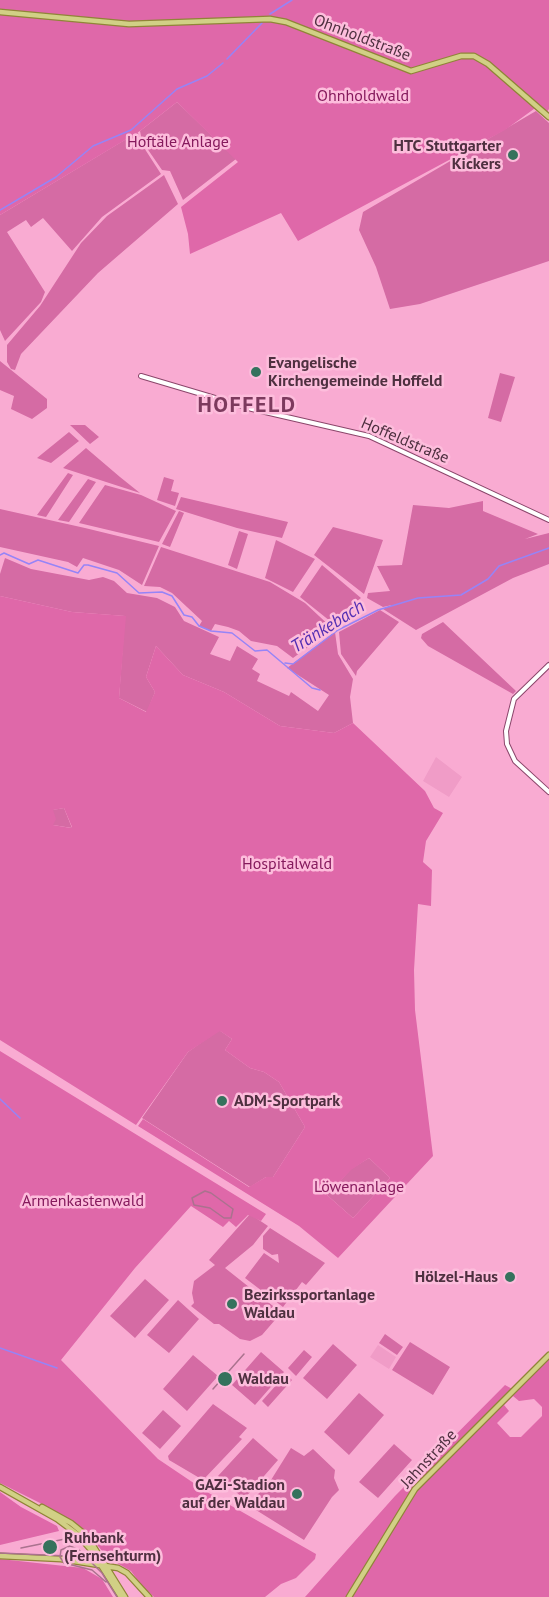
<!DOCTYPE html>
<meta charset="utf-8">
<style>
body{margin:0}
canvas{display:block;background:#f9abd2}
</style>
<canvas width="549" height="1597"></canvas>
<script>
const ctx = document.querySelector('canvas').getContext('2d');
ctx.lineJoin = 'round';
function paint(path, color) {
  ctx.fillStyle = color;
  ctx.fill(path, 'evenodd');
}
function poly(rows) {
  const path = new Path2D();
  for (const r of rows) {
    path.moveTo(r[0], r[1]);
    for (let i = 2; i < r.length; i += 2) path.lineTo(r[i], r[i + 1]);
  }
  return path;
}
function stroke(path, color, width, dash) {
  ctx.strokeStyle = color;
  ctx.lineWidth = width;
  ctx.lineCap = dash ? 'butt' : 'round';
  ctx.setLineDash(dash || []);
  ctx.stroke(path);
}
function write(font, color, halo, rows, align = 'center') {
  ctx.font = font + ' "PT Sans",sans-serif';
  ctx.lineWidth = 5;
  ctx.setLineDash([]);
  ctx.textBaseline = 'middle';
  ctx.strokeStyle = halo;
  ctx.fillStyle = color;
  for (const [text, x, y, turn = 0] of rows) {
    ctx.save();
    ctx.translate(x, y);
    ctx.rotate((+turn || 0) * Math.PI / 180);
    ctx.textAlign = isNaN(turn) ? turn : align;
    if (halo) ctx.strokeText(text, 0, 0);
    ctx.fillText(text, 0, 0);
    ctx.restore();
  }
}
paint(poly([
 [436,757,462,777,449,797,423,781],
 [378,1345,396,1357,389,1369,370,1357]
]), '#f09cc7');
paint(poly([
 [177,102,236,159,183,200,170,171,162,170,142,141,140,131],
 [536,111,549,123,549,261,420,304,390,309,376,267,359,230,363,212],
 [138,132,139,140,161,174,102,217,72,251,43,218,31,227,26,220,7,232,45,292,41,302,5,341,0,330,0,215],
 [164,175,178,204,98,273,21,354,15,370,11,369,7,362,7,345,40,306,81,243,107,216],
 [0,361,47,399,47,408,32,419,11,409,14,396,0,390],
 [500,373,515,377,501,422,488,418],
 [70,425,85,425,99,437,90,444],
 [69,432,79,441,51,463,37,458],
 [86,448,120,477,140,493,63,468],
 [68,473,73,475,46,517,37,515],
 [164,477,174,480,171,491,179,493,175,506,157,500],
 [88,479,96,482,69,522,58,520],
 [105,485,141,495,176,511,159,542,79,523],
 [181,497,288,522,282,538,237,528,176,509],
 [483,501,483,511,538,534,525,539,549,533,549,564,513,578,416,630,383,609,392,605,383,607,367,598,368,593,390,591,377,566,402,565,413,505,449,508],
 [0,509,85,528,159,546,142,585,119,570,83,558,77,567,68,562,0,547],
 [179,511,184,513,170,547,162,544],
 [333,527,383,540,364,594,314,555],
 [239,531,248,534,237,569,228,565],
 [276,540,315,559,293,592,265,578],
 [161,547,270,582,305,603,333,629,293,658,277,646,251,641,239,631,228,627,215,624,211,631,199,626,202,621,172,593,160,587,144,586],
 [5,558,31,569,89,580,103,577,114,581,127,593,157,598,175,607,184,621,219,637,210,654,230,661,237,646,258,659,252,669,260,674,257,681,289,696,291,692,318,711,329,695,287,668,335,632,338,654,353,679,350,697,353,723,334,733,280,726,224,692,183,675,156,646,146,677,155,692,147,712,119,698,125,616,72,612,0,596,0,574],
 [322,565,361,598,330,621,300,597],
 [380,610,399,622,357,671,356,676,341,654,339,632],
 [443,622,516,691,513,694,428,646,421,638,422,634],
 [64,808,72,828,53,825,52,810],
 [219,1030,232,1039,225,1050,250,1068,264,1072,279,1082,305,1127,273,1177,266,1177,250,1187,142,1118,188,1052],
 [369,1158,390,1178,353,1218,327,1195,351,1169],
 [250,1214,268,1226,253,1245,225,1268,273,1306,267,1315,275,1320,262,1335,250,1341,240,1339,219,1324,214,1324,191,1306,194,1303,192,1293,194,1281,215,1265,209,1260],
 [270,1228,325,1263,306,1285,302,1282,283,1307,245,1278,264,1253,279,1263,278,1254,272,1255,263,1249,263,1236],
 [145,1279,169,1300,135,1338,110,1316],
 [178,1300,199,1319,169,1353,147,1335],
 [385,1334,403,1347,397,1355,379,1343],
 [410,1342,450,1367,433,1395,392,1370],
 [333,1344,357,1365,327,1399,303,1378],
 [304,1350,312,1357,296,1376,288,1368],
 [261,1352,284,1372,255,1405,232,1385],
 [193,1355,218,1376,187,1411,163,1389],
 [286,1374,292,1380,268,1407,262,1401],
 [359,1393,384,1415,349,1455,324,1432],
 [213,1404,247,1428,239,1437,242,1439,203,1480,169,1460,168,1456],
 [163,1410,181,1426,160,1449,142,1433],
 [253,1438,278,1460,244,1499,218,1476],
 [394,1444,412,1460,378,1498,359,1482],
 [291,1448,304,1456,313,1449,335,1470,334,1478,339,1490,332,1497,304,1540,248,1505,271,1480]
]), '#d56ba4');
paint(poly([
 [0,0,549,0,549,109,547,112,538,106,505,130,298,241,281,213,190,254,188,234,181,207,238,162,177,102,140,131,0,215],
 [0,596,72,612,126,616,119,698,146,712,155,692,146,677,156,646,183,675,224,692,280,726,334,733,353,723,425,791,434,808,443,813,426,841,423,862,432,870,431,906,418,904,414,970,415,1010,433,1156,338,1258,299,1226,138,1126,143,1119,249,1187,266,1177,273,1177,305,1127,279,1082,264,1072,250,1068,225,1050,232,1039,220,1031,188,1052,136,1125,0,1040],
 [64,808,72,827,71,828,53,825,56,819,53,810],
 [369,1158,390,1178,353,1218,327,1195,351,1170],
 [0,1051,266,1214,261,1221,248,1215,236,1227,229,1221,223,1227,191,1206,135,1268,61,1360,158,1459,207,1492,316,1554,315,1559,296,1578,281,1584,265,1597,154,1597,142,1586,131,1571,108,1558,88,1534,76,1525,48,1507,0,1483],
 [549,1357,549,1597,305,1597,395,1496,505,1385,516,1391],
 [513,1396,519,1401,534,1399,542,1407,542,1416,521,1437,510,1437,497,1423,509,1411,504,1405],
 [0,1492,21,1507,57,1526,59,1531,0,1545],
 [0,1559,83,1568,102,1579,113,1597,0,1597]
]), '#df68a9');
stroke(poly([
 [270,14,292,0],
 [227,59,262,23],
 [0,210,56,177,93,146,131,130,177,89,207,76,223,63],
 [0,555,4,553,29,564,38,560,78,573,84,565,88,565,117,573,139,593,162,592,172,596,184,615,192,617,199,626,211,631,232,633,255,651,267,650,312,688,320,690],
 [285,663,293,664,338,630,378,610,418,598,461,595,488,579,499,566,549,548],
 [0,1099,20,1118],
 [0,1348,57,1368]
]), '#9684f7', 1.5);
const minor = poly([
 [141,376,252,409,369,436,549,520],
 [549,665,514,699,506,731,507,744,515,761,549,792]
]);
const major = poly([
 [0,12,129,24,270,19,286,22,411,71,461,56,474,56,488,64,549,117],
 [0,1487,57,1519,77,1534,92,1551,121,1597],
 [42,1507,71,1523,87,1536,125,1597],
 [0,1556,61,1559,118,1568,127,1573,149,1597],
 [349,1597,415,1489,549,1355]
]);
stroke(minor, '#8b466b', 6);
stroke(major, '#908438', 7);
stroke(minor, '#fff', 4);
stroke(major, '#d1d085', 4.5);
stroke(poly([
 [205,1191,211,1193,233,1209,231,1218,224,1218,210,1208,194,1205,192,1198,205,1191],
 [213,1389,244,1354],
 [21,1548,65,1539],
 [0,1553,67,1556],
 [106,1582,92,1570,64,1563,60,1557,61,1550,70,1546,79,1550,102,1573,117,1597]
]), '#aa728e', 1.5);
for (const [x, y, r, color] of [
 [513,155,6,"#35725d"],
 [256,372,6,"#35725d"],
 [222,1101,6,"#35725d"],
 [510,1277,6,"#35725d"],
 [232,1304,6,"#35725d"],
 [225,1379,8,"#35725d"],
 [297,1494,6,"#35725d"],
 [50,1547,8,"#35725d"]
]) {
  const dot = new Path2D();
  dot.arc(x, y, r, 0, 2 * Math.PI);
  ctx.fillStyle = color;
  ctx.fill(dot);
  stroke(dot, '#fdbddc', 2);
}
write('16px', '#4f3040', '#fdbddc', [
 ["Ohnholdstraße",362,38,21],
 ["Hoffeldstraße",405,441,23],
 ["Jahnstraße",429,1459,-47]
]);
write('16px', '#861a5d', '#fdbddc', [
 ["Ohnholdwald",363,96],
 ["Hoftäle Anlage",178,142],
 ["Hospitalwald",287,864],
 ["Löwenanlage",359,1187],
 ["Armenkastenwald",83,1201]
]);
write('bold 16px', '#4f3040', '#fdbddc', [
 ["HTC Stuttgarter",501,146,"right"],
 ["Kickers",501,164,"right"],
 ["Evangelische",268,363],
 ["Kirchengemeinde Hoffeld",268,381],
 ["ADM-Sportpark",234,1101],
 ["Hölzel-Haus",498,1277,"right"],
 ["Bezirkssportanlage",244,1295],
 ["Waldau",244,1313],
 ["Waldau",238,1379],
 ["GAZi-Stadion",285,1485,"right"],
 ["auf der Waldau",285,1503,"right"],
 ["Ruhbank",64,1538],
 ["(Fernsehturm)",64,1556]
], 'left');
write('italic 18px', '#542fb3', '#fdbddc', [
 ["Tränkebach",328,627,-32]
]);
ctx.letterSpacing = '1.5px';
write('bold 22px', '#7d3a5e', '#fdbddc', [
 ["HOFFELD",247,406]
]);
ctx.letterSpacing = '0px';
</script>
